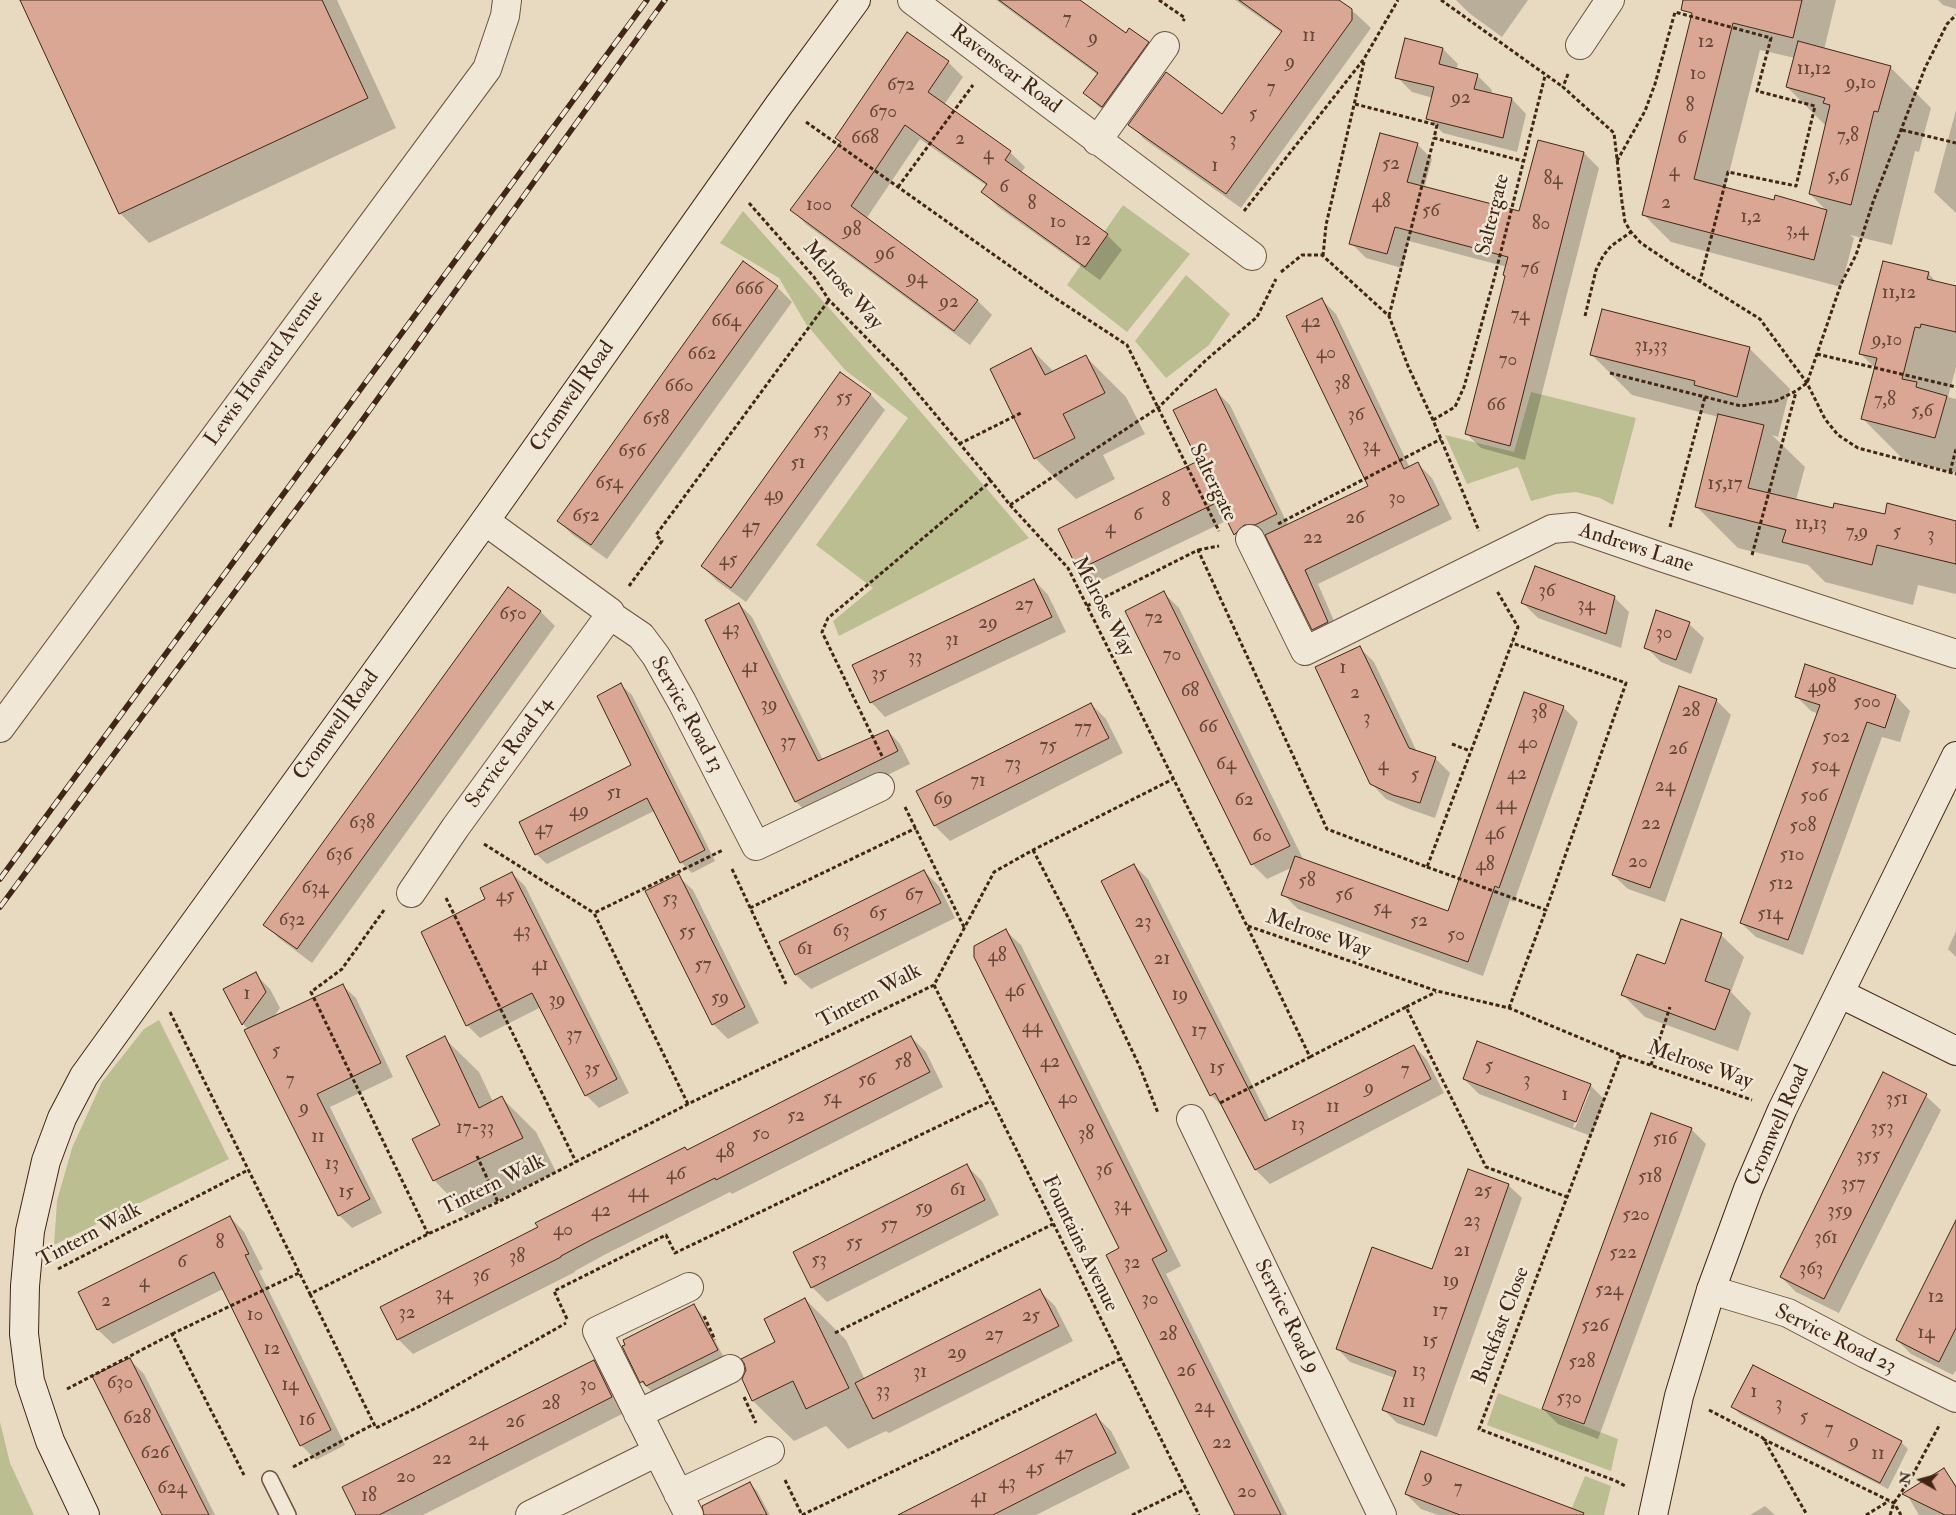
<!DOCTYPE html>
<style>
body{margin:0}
#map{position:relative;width:1956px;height:1515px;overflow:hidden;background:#e8dac0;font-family:"IM FELL Double Pica",serif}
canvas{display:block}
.north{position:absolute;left:1896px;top:1455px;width:50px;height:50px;-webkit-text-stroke:4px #f0e7d6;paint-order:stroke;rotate:277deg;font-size:14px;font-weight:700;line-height:20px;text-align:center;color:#402715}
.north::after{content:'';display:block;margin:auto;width:18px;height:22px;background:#402715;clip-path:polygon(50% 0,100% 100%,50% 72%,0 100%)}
</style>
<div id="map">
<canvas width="1956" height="1515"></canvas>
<div class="north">N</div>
</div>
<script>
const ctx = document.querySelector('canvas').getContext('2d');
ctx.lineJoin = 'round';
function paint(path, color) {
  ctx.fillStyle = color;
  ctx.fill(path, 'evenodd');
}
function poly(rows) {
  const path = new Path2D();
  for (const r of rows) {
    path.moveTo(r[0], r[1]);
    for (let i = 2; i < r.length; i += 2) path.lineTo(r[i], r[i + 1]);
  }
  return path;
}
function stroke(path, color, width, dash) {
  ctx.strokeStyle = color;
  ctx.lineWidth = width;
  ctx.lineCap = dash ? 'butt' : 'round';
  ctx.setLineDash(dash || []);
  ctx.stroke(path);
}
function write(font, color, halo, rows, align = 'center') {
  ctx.font = font + ' "IM FELL Double Pica",serif';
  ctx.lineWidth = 5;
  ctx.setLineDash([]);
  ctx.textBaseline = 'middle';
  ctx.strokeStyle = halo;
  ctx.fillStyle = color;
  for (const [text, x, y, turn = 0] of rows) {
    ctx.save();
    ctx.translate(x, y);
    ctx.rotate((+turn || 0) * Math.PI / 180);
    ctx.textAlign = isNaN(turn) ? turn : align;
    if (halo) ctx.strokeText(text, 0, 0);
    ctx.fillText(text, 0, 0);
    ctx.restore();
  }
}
paint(poly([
 [1123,205,1190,254,1127,332,1067,285],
 [743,211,908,397,1029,538,839,636,833,621,873,588,816,545,908,418,845,370,806,324,779,278,720,243],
 [1186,275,1230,314,1209,345,1166,378,1135,341],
 [1531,392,1636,418,1613,505,1600,498,1576,492,1556,494,1531,501,1518,467,1467,484,1445,435,1514,452],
 [159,1020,229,1159,54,1245,57,1201,72,1148,102,1082,144,1029],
 [1498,1393,1618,1439,1611,1471,1487,1425],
 [0,1422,10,1463,34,1515,0,1515],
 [1585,1476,1611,1486,1604,1515,1569,1515]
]), '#babe90');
paint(poly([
 [21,0,337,0,396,128,149,243,120,213],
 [996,0,1078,0,1126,35,1148,43,1161,56,1116,119,1098,106,1085,93,1098,75],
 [1235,0,1337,0,1356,14,1371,28,1241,208,1144,139,1130,124,1223,116,1282,33],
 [1456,0,1528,0,1502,37,1469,13],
 [1703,0,1836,0,1824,50,1890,67,1931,108,1919,152,1915,151,1892,245,1850,235,1854,238,1841,287,1671,242,1643,214],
 [1760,50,1795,58,1787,87,1826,126,1810,194,1827,211,1776,197,1774,202,1725,189],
 [1938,0,1956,0,1956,9,1943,5],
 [1443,49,1458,64,1456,70,1477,75,1492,90,1491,95,1512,99,1526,114,1517,152,1443,133,1428,118,1433,98,1412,92,1397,77],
 [948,62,963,77,944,105,1010,152,1025,167,1021,173,1107,235,1122,250,1100,280,998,207,983,192,987,186,920,139,866,219,977,300,992,315,970,345,807,225,792,210,841,143,836,138],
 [1956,110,1956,213,1934,192],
 [1417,144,1432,159,1424,188,1520,212,1584,153,1599,168,1525,460,1481,448,1466,433,1506,276,1507,267,1409,241,1402,268,1366,258,1351,243],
 [744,263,777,287,792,302,607,559,573,535,558,521],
 [1928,273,1937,283,1956,287,1956,367,1948,397,1956,399,1956,473,1903,459,1862,418,1875,368,1861,354],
 [1322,300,1336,314,1410,468,1418,464,1432,478,1452,519,1318,584,1341,637,1327,643,1313,629,1269,539,1259,539,1249,549,1235,534,1228,520,1094,584,1079,569,1200,462,1215,390,1230,405,1288,525,1370,487],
 [1749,348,1790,389,1778,437,1772,435,1805,467,1796,500,1834,509,1956,522,1956,594,1918,585,1913,605,1825,582,1808,565,1738,548,1697,507,1719,417,1632,395,1591,354],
 [1031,349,1054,372,1085,356,1126,397,1145,434,1103,455,1115,479,1076,499,1035,458],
 [841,373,871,395,885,410,746,602,717,581,702,566],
 [1034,580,1048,595,1066,632,885,717,871,702],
 [1164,593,1179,608,1304,861,1448,913,1563,707,1578,722,1514,902,1510,900,1483,976,1298,909,1283,894,1293,867,1267,879,1252,864],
 [1614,597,1629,612,1621,648,1538,618,1523,603],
 [739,604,752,617,823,760,888,731,900,744,910,764,809,814,796,802],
 [541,612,555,626,312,963,280,939,265,925],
 [1689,624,1704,638,1691,674,1661,662,1646,647],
 [1360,648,1374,662,1417,752,1435,758,1450,773,1435,818,1409,809,1386,799,1371,783],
 [621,685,632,695,715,861,692,873,681,862,654,811,547,864,536,854,632,766],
 [1796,696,1896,696,1910,711,1900,742,1882,737,1803,955,1756,937,1741,923,1819,714,1811,711],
 [1716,700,1731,715,1665,902,1628,889,1613,875],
 [1091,704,1106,719,1123,753,950,841,935,826,918,792],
 [1134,865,1148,879,1270,1120,1414,1046,1427,1060,1444,1093,1270,1184,1256,1170,1223,1107,1211,1095],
 [924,871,939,886,955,918,811,989,796,975,780,943],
 [512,873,525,886,629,1093,599,1108,586,1095,541,1007,480,1038,467,1025,487,899],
 [678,876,693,890,759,1023,728,1039,713,1024],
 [1006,931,1021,945,1181,1266,1166,1274,1287,1515,1237,1515],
 [1956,931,1956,957,1948,949],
 [1721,935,1744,957,1731,992,1751,1013,1738,1051,1645,1017,1623,995,1665,966],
 [255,974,270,989,280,1008,273,1018,342,985,356,998,393,1077,330,1107,382,1213,352,1228,339,1215,248,1029,243,1024,225,989],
 [911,1037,926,1052,943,1087,732,1194,730,1192,606,1254,575,1271,575,1272,413,1354,398,1339,382,1307],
 [444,1038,479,1072,493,1102,502,1098,536,1132,556,1172,468,1215,434,1180,442,1126],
 [1464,1079,1590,1085,1605,1100,1591,1136,1479,1094],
 [1587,1091,1590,1091,1575,1128,1573,1127],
 [1926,1096,1941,1110,1839,1313,1796,1292,1781,1277],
 [1691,1129,1706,1144,1598,1439,1558,1424,1543,1409],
 [967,1166,982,1181,999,1215,827,1302,812,1287],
 [1508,1185,1522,1198,1437,1437,1397,1423,1384,1410,1395,1378,1350,1362,1337,1348,1433,1270],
 [230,1217,244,1232,263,1269,259,1271,345,1445,316,1460,301,1445,223,1289,113,1344,98,1330],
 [1956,1223,1956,1370,1953,1375,1911,1354,1897,1340],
 [1040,1291,1055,1306,1073,1341,889,1433,886,1431,848,1449,826,1426,794,1441,753,1401,743,1379,777,1342,805,1299,846,1340,865,1380],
 [694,1306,701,1313,724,1358,654,1393,641,1382],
 [129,1359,144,1374,215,1515,164,1515],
 [594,1362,609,1377,626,1412,423,1515,357,1515],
 [1733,1407,1901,1442,1908,1449,1888,1489,1740,1414],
 [1096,1416,1111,1431,1130,1468,1036,1515,900,1515],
 [1944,1470,1956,1485,1956,1515,1919,1515,1906,1493],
 [750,1484,757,1491,770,1515,709,1515],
 [1406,1494,1577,1515,1438,1515,1421,1509],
 [1765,1506,1775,1515,1750,1515]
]), '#0003');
const building = poly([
 [20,0,322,0,368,98,119,214,20,0],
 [999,0,1080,0,1126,33,1129,28,1149,42,1102,107,1083,93,1098,73,999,0],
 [1239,0,1339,0,1352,9,1352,20,1226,194,1128,125,1166,72,1222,114,1282,31,1239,0],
 [1683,0,1802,0,1793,38,1733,23,1694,179,1774,200,1775,195,1827,210,1814,260,1642,215,1692,13,1681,10,1683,0],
 [907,32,949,61,928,92,1011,151,1005,160,1108,234,1085,267,981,192,987,184,905,125,851,206,978,300,954,331,790,210,841,142,835,138,907,32],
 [1405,38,1443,48,1439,64,1478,74,1474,89,1512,98,1503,138,1426,119,1434,87,1395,78,1405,38],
 [1798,41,1891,66,1878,112,1874,111,1851,205,1809,194,1830,105,1823,103,1825,98,1786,87,1798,41],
 [1380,133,1418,143,1407,182,1519,211,1538,140,1584,152,1510,446,1465,434,1505,276,1503,275,1508,257,1395,227,1387,254,1349,244,1380,133],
 [743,261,778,286,591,545,557,521,743,261],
 [1883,261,1929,272,1927,279,1956,286,1956,332,1921,324,1920,328,1915,327,1902,379,1917,382,1916,387,1947,396,1935,438,1861,419,1877,358,1859,354,1883,261],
 [1322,298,1404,469,1418,462,1439,505,1305,570,1328,622,1312,630,1265,535,1368,486,1286,316,1322,298],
 [1602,309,1750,347,1737,397,1694,385,1695,381,1590,355,1602,309],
 [1031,348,1045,375,1086,355,1105,393,1063,414,1075,438,1034,459,990,369,1031,348],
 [840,372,871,394,731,588,701,566,840,372],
 [1216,389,1277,514,1255,525,1244,525,1234,535,1218,502,1078,570,1058,529,1198,461,1173,410,1216,389],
 [1718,414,1764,425,1748,488,1833,508,1834,503,1885,514,1887,503,1956,521,1956,564,1877,545,1872,565,1782,542,1786,530,1695,507,1718,414],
 [1535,566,1615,596,1606,634,1521,603,1535,566],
 [1034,579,1052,617,870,703,852,665,1034,579],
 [508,587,541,611,297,949,263,925,508,587],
 [1164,591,1290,846,1251,865,1125,611,1164,591],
 [739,603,818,761,888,730,898,751,795,802,705,620,739,603],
 [1656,610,1690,622,1676,660,1644,648,1656,610],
 [1360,646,1409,748,1436,757,1420,803,1393,795,1370,784,1315,667,1360,646],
 [1805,664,1896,695,1885,728,1867,722,1788,940,1740,923,1820,705,1795,697,1805,664],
 [621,683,705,850,680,863,647,798,535,855,519,822,631,765,597,696,621,683],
 [1679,686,1717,699,1650,888,1612,875,1679,686],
 [1524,692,1564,706,1499,888,1495,886,1468,962,1281,895,1295,856,1448,911,1524,692],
 [1091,703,1109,738,934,826,916,791,1091,703],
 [1134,864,1265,1121,1414,1045,1431,1079,1255,1170,1215,1093,1210,1096,1101,881,1134,864],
 [924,870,941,903,795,975,779,942,924,870],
 [512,872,617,1079,585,1096,532,993,466,1026,421,932,485,899,480,888,512,872],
 [679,874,745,1007,712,1025,645,891,679,874],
 [1681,919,1722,933,1705,981,1730,990,1715,1030,1621,995,1637,954,1665,964,1681,919],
 [1006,929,1167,1251,1152,1259,1281,1515,1235,1515,1106,1255,1119,1248,974,957,974,946,1006,929],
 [256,972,266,992,242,1025,223,989,256,972],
 [343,984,381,1063,317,1094,370,1199,338,1216,244,1030,343,984],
 [445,1036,479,1108,502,1096,523,1138,433,1181,412,1139,440,1125,406,1056,445,1036],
 [911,1036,930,1072,716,1180,715,1178,591,1240,561,1256,561,1257,397,1340,380,1307,538,1227,535,1223,685,1147,687,1150,911,1036],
 [1477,1041,1591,1084,1576,1122,1463,1079,1477,1041],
 [1883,1072,1927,1094,1824,1299,1780,1277,1883,1072],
 [1651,1113,1692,1128,1584,1424,1542,1409,1651,1113],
 [967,1164,985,1200,811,1288,793,1252,967,1164],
 [1468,1169,1509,1184,1424,1425,1382,1410,1396,1371,1336,1349,1372,1247,1432,1269,1468,1169],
 [230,1216,249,1254,245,1255,331,1430,300,1446,214,1272,97,1330,78,1292,230,1216],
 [1956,1220,1956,1328,1939,1362,1896,1340,1956,1220],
 [1040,1289,1059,1326,873,1419,855,1383,1040,1289],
 [805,1298,849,1388,806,1409,793,1381,752,1401,742,1379,746,1370,744,1363,741,1359,775,1342,764,1319,805,1298],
 [694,1304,718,1350,646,1386,643,1381,640,1383,622,1346,625,1345,623,1340,694,1304],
 [130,1358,147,1392,209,1515,162,1515,127,1446,92,1376,130,1358],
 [594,1360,612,1397,379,1515,356,1515,342,1487,594,1360],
 [1753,1365,1902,1441,1880,1483,1731,1407,1753,1365],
 [1096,1414,1116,1453,1087,1467,993,1515,898,1515,1096,1414],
 [1421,1451,1584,1513,1583,1515,1460,1515,1405,1494,1421,1451],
 [1944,1468,1956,1487,1956,1515,1945,1515,1902,1494,1944,1468],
 [750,1482,767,1515,704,1515,702,1506,750,1482]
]);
paint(building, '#dba795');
stroke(building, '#402715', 1);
const lane = poly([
 [270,1479,288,1515]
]);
const street = poly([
 [912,0,1252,256],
 [1580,45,1610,0],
 [1097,141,1165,46],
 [485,521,610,612,610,615,641,636,656,656,682,702,756,846,880,787],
 [1250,539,1305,651,1552,529,1574,527,1661,557,1956,654],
 [0,728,487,69,505,16,507,0],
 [411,893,455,828,610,615],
 [1191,1119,1382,1515],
 [689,1287,597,1331,689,1515],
 [1711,1290,1788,1313,1866,1354,1956,1398],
 [638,1414,730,1369],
 [678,1494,770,1451],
 [530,1515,657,1452]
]);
const secondary = poly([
 [1841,994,1956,1051],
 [85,1515,50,1441,30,1381,24,1334,25,1286,30,1231,46,1161,62,1118,84,1076,485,521,779,105,856,0],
 [1653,1515,1679,1396,1711,1290,1748,1189,1782,1110,1956,756]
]);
stroke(lane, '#6a5440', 18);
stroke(street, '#6a5440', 30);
stroke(secondary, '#402715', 30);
stroke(poly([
 [1159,0,1185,18,1183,21],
 [1441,0,1563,87],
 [1568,74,1563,87,1614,133,1622,202,1625,222,1631,232,1641,243,1675,266,1760,319,1807,383,1825,419,1838,435,1858,448,1956,474],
 [1355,104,1437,125,1434,138,1523,161],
 [806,122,1055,298,1127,345,1219,531],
 [1902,130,1956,143],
 [1617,161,1645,111,1655,84,1675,12,1771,38,1757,91,1815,106,1796,186,1728,172,1700,281],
 [898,187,973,85],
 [749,203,814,277,829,300,899,371,991,481],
 [1244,211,1364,59,1398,0],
 [1323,256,1326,225,1364,62],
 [1281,272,1302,255,1322,255,1389,316,1408,366,1433,420,1479,531],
 [1389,316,1434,138],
 [1585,316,1596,270,1603,256,1611,246,1631,232],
 [1817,354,1956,387],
 [1610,373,1741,406,1776,401,1796,391,1807,383,1841,284,1856,255,1873,202,1925,68,1947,24,1956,15],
 [1433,420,1455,407,1464,387,1493,283,1545,76],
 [959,444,1021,413],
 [1950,472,1956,449],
 [1010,505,1158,408,1206,360,1257,317,1276,279],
 [1278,524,1441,439],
 [1670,527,1705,397],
 [1198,550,1219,546],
 [1752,555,1796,392],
 [629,586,662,541,656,535,829,300],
 [1087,606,1198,550,1327,829,1427,867,1518,627,1497,591],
 [1452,744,1470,751],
 [882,756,822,632,828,618,991,481,1010,505,1068,568,1247,926,1310,1057,1218,1104],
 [905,807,964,927],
 [484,844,594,913],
 [1033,850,1070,921,1139,1065,1158,1113],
 [1427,867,1546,910,1626,683,1512,643],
 [732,869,786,984],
 [446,898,576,1162],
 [750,908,916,828],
 [384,910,342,969,311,992,428,1234],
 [1248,926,1437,991,1509,1008,1621,1055,1752,1100],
 [934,985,1199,1515],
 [1406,1007,1436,992],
 [1509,1008,1546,910],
 [170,1012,310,1294,428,1234,498,1202,688,1104,934,985,994,872,1033,850,1173,779],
 [1621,1055,1479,1429,1616,1481,1627,1487],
 [1310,1057,1406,1007,1486,1167,1567,1197],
 [1651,1065,1670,1007],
 [688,1104,594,913,723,850],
 [477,1156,498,1202],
 [58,1269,248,1170],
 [310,1294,376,1428,424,1404,566,1323],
 [704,1316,715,1340],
 [567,1319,554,1291,666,1235,675,1253,991,1101],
 [835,1333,1053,1224],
 [172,1334,299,1273],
 [67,1389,172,1334,244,1475],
 [744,1397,756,1423],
 [1709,1410,1763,1438,1807,1515],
 [1763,1439,1894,1503,1901,1515],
 [293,1467,374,1424],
 [785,1480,802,1515],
 [802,1515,946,1446,1120,1359],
 [1132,1515,1185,1489],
 [1866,1515,1889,1501],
 [1890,1515,1894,1503,1911,1478,1940,1424]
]), '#402715', 3, [4, 2.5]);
stroke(lane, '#f0e7d6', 15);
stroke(street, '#f0e7d6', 28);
stroke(secondary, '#f0e7d6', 28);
const rail = poly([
 [0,879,647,0],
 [0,907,348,440,665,0]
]);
stroke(rail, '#402715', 5.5);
stroke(rail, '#f0e7d6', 4, [11]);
write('19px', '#674735', null, [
 ["7",1067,20],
 ["11",1309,37],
 ["9",1093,39],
 ["12",1706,43],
 ["9",1290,63],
 ["11,12",1814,70],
 ["10",1698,75],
 ["9,10",1861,84],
 ["672",901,86],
 ["7",1271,89],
 ["92",1461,99],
 ["8",1690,107],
 ["670",883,113],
 ["5",1253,115],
 ["7,8",1848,137],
 ["668",865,139],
 ["6",1682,139],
 ["2",960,140],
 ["3",1233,141],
 ["4",988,155],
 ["52",1391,165],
 ["1",1215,167],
 ["4",1674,172],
 ["5,6",1838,177],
 ["84",1553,180],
 ["6",1004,188],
 ["48",1381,203],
 ["2",1666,204],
 ["8",1032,205],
 ["100",819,206],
 ["56",1431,212],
 ["1,2",1751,218],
 ["10",1058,223],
 ["80",1541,225],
 ["98",852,231],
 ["3,4",1797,231],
 ["12",1083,241],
 ["96",885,255],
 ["76",1530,270],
 ["94",917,279],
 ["666",749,290],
 ["11,12",1899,294],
 ["92",949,303],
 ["74",1520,316],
 ["664",726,322],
 ["42",1311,323],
 ["9,10",1887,341],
 ["31,33",1651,347],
 ["40",1326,354],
 ["662",702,355],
 ["70",1508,361],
 ["38",1342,385],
 ["660",679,387],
 ["55",844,399],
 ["7,8",1885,401],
 ["66",1496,406],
 ["5,6",1922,412],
 ["36",1356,416],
 ["658",656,420],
 ["53",821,431],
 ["34",1371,447],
 ["656",632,452],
 ["51",798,464],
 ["654",609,484],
 ["15,17",1725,485],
 ["49",774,496],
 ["30",1397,499],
 ["8",1166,502],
 ["6",1138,516],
 ["652",586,517],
 ["26",1355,519],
 ["11,13",1811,525],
 ["47",751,528],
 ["4",1110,529],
 ["7,9",1857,533],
 ["5",1897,533],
 ["3",1931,536],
 ["22",1313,539],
 ["45",728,561],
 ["36",1547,592],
 ["27",1024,606],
 ["34",1586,606],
 ["650",513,615],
 ["72",1154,619],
 ["29",988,624],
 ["43",731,630],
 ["30",1664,634],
 ["31",952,641],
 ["70",1172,656],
 ["33",915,658],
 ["41",750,668],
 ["1",1343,669],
 ["35",879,675],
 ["498",1822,688],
 ["68",1190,692],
 ["2",1355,694],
 ["500",1867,703],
 ["39",769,706],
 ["28",1691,712],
 ["38",1539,714],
 ["3",1367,719],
 ["66",1208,728],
 ["77",1083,729],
 ["502",1836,738],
 ["37",788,743],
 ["40",1528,744],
 ["75",1048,747],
 ["26",1678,750],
 ["73",1013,765],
 ["64",1226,765],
 ["4",1383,766],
 ["504",1825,767],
 ["42",1517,775],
 ["5",1415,776],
 ["71",978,782],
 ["24",1665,787],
 ["51",614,794],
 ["506",1814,797],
 ["69",943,800],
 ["62",1244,801],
 ["44",1506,805],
 ["49",579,812],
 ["638",362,824],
 ["22",1651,825],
 ["508",1803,827],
 ["47",544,830],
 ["46",1495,835],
 ["60",1262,837],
 ["636",339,856],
 ["510",1792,856],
 ["20",1638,863],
 ["48",1485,866],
 ["58",1307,882],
 ["512",1781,885],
 ["634",315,889],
 ["67",914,896],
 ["56",1344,896],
 ["45",505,897],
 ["53",670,900],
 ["54",1382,909],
 ["65",878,914],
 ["514",1770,915],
 ["632",292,921],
 ["52",1419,922],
 ["23",1143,923],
 ["43",522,932],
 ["63",841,932],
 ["55",687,933],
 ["50",1456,936],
 ["61",805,950],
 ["48",997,957],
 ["21",1162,960],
 ["41",540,966],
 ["57",703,966],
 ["46",1015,992],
 ["1",247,995],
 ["19",1180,996],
 ["59",720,999],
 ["39",557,1001],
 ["44",1032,1028],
 ["17",1199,1032],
 ["37",574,1036],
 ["5",276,1052],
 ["58",903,1063],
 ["42",1050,1063],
 ["5",1489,1067],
 ["15",1217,1069],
 ["35",592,1070],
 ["7",1405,1071],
 ["7",290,1081],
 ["56",867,1081],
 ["3",1527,1081],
 ["9",1369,1089],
 ["1",1565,1096],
 ["54",832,1099],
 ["40",1068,1099],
 ["351",1897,1100],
 ["11",1333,1108],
 ["9",304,1109],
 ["52",796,1117],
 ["13",1298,1126],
 ["17-33",475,1129],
 ["353",1882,1129],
 ["50",761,1135],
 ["38",1086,1135],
 ["11",318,1138],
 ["516",1665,1140],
 ["48",725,1153],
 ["355",1868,1157],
 ["13",332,1165],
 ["36",1104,1171],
 ["46",676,1175],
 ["518",1650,1178],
 ["357",1853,1185],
 ["61",958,1191],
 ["25",1483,1192],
 ["15",346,1193],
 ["44",638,1193],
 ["34",1122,1206],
 ["59",924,1209],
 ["42",601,1212],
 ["359",1840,1212],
 ["520",1636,1216],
 ["23",1472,1222],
 ["57",889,1226],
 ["40",563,1231],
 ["361",1826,1239],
 ["8",220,1244],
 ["55",854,1244],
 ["21",1462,1252],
 ["522",1623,1254],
 ["38",517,1258],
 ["53",819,1261],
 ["6",182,1263],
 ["32",1132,1264],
 ["363",1811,1270],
 ["36",481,1277],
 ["19",1451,1282],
 ["4",144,1283],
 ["524",1609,1291],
 ["34",444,1295],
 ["12",1936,1298],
 ["30",1150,1300],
 ["2",106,1302],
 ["17",1440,1312],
 ["32",407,1314],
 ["10",255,1316],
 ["25",1031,1317],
 ["526",1595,1327],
 ["14",1926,1334],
 ["27",994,1336],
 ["28",1168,1336],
 ["15",1430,1342],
 ["12",272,1350],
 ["29",957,1354],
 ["528",1582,1363],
 ["26",1186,1372],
 ["13",1419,1372],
 ["31",920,1373],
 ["630",120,1384],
 ["14",290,1386],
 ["30",588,1386],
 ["33",883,1392],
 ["1",1754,1393],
 ["530",1569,1399],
 ["11",1409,1403],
 ["28",551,1405],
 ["3",1779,1405],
 ["24",1204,1408],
 ["5",1804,1418],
 ["628",137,1419],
 ["16",307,1421],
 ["26",515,1423],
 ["7",1829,1430],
 ["24",478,1441],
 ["9",1854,1443],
 ["22",1222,1444],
 ["626",155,1454],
 ["47",1064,1455],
 ["11",1878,1455],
 ["22",442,1460],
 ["45",1035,1469],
 ["20",406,1478],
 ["9",1428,1478],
 ["43",1007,1484],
 ["624",172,1489],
 ["7",1458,1489],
 ["20",1247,1493],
 ["18",369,1497],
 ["41",979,1498]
]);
write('21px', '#402715', '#f0e7d6', [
 ["Ravenscar Road",1005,70,37],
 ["Saltergate",1494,215,-76],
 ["Melrose Way",842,286,49],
 ["Lewis Howard Avenue",265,369,-54],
 ["Cromwell Road",573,397,-55],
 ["Saltergate",1212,483,64],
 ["Andrews Lane",1636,549,18],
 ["Melrose Way",1102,607,62],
 ["Service Road 13",686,715,61],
 ["Cromwell Road",337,726,-54],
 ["Service Road 14",510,753,-54],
 ["Melrose Way",1318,935,19],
 ["Tintern Walk",870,997,-28],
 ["Melrose Way",1700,1066,19],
 ["Cromwell Road",1778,1126,-66],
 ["Tintern Walk",493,1186,-26],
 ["Tintern Walk",90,1236,-28],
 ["Fountains Avenue",1079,1244,64],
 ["Service Road 9",1286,1317,64],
 ["Buckfast Close",1502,1326,-69],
 ["Service Road 23",1835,1340,26]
]);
</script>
